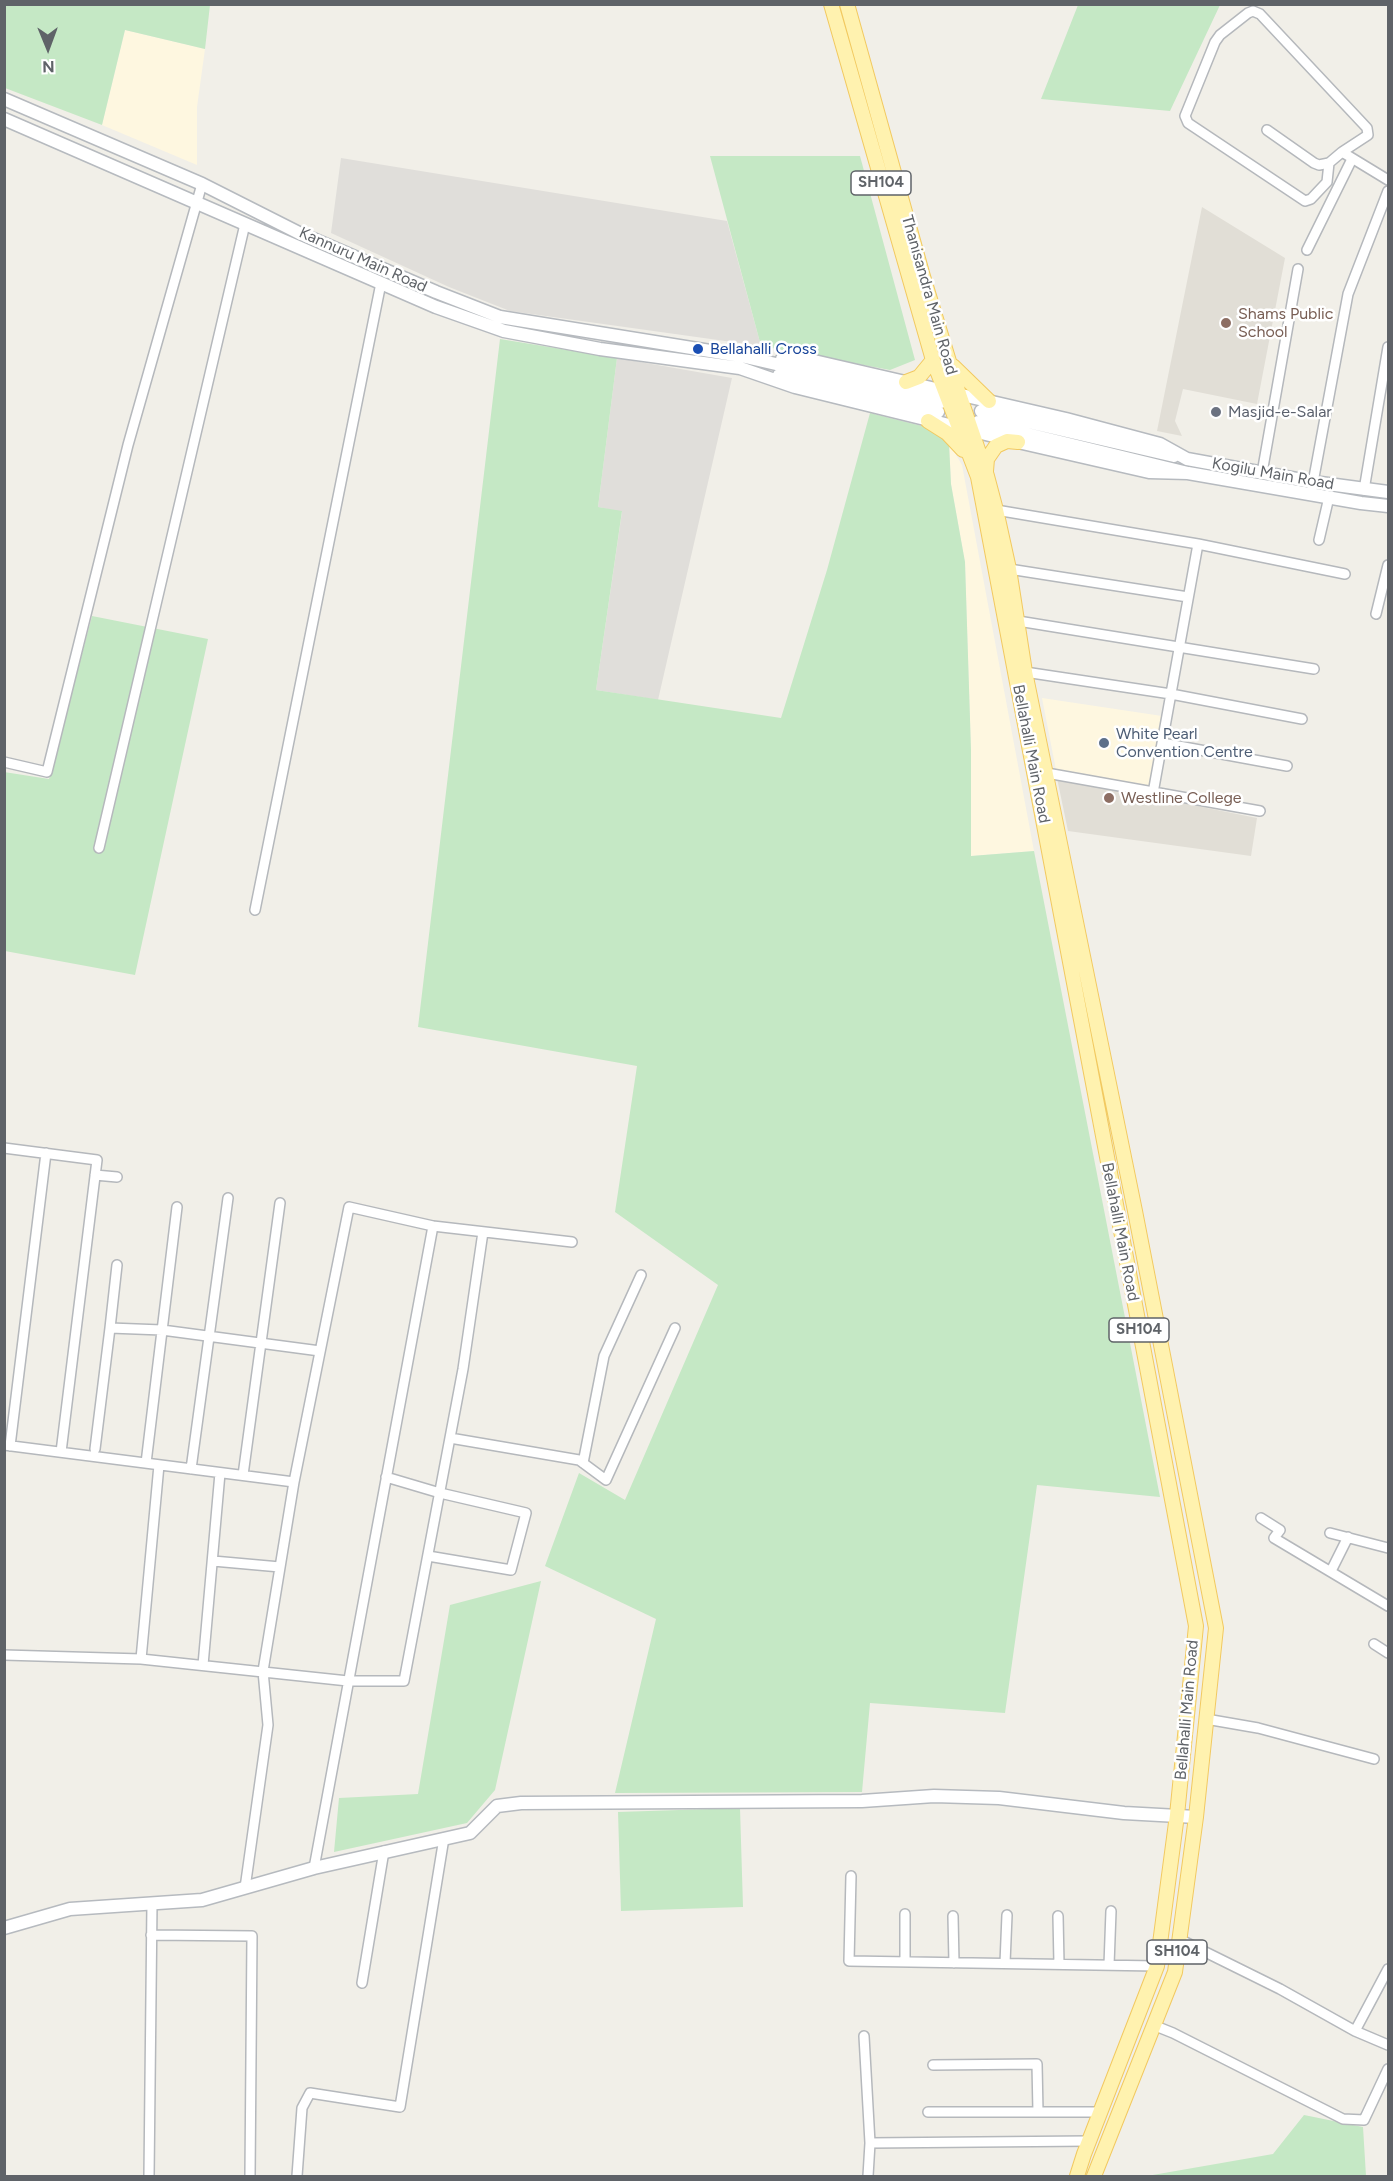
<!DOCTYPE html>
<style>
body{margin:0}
#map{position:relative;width:1393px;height:2181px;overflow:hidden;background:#f1efe8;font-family:Figtree,sans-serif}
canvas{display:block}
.frame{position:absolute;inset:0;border:6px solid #5f6368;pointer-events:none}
.north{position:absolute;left:18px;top:18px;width:60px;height:60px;-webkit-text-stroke:4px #fff;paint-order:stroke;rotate:179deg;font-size:16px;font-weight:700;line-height:24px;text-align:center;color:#5f6368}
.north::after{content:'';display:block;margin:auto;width:21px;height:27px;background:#5f6368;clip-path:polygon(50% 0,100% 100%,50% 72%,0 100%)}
</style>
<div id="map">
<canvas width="1393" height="2181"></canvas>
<div class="frame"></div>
<div class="north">N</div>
</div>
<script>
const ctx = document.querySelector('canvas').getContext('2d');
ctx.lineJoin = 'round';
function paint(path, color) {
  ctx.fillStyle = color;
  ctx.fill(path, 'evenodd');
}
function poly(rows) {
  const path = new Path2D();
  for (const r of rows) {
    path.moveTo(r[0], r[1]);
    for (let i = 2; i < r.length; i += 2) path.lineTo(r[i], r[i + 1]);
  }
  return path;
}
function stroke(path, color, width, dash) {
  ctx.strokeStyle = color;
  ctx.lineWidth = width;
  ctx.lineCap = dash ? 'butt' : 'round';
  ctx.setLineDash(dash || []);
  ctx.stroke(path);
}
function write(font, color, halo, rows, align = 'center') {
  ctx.font = font + ' Figtree,sans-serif';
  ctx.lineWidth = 5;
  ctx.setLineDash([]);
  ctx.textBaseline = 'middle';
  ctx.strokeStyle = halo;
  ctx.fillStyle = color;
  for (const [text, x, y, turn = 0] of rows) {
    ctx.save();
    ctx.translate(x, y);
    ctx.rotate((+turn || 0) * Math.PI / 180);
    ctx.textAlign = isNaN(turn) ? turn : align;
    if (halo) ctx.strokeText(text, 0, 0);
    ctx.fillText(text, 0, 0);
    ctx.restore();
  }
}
paint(poly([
 [125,30,205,49,197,107,197,165,102,125],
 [949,443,962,465,1034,851,971,856,971,750,965,562,951,484],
 [1042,698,1162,716,1150,788,1056,770]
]), '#fef7e0');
paint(poly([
 [341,158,727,221,761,346,510,311,449,287,331,233],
 [617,358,732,378,658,700,596,690,622,512,598,507]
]), '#e0deda');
paint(poly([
 [1202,207,1285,258,1257,404,1183,389,1175,421,1182,436,1157,431],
 [1057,778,1257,818,1251,856,1068,831]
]), '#e1ded6');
paint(poly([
 [4,5,210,5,205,49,125,30,102,125,5,88],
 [1078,5,1078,4,1220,5,1170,111,1041,99],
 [710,156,860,156,915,360,890,370,761,346],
 [500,339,617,358,598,507,622,511,596,690,781,718,827,570,870,413,926,427,949,443,951,484,965,562,971,750,971,856,1034,851,1160,1497,1037,1485,1005,1713,870,1703,862,1792,615,1793,656,1619,545,1566,579,1473,625,1500,718,1285,615,1212,637,1066,418,1027],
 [92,616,208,639,135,975,5,951,4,772,49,779],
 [541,1581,495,1790,467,1823,334,1852,339,1798,418,1794,450,1605],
 [740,1808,743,1907,621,1911,618,1812],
 [1304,2115,1363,2127,1366,2176,1147,2176,1273,2154]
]), '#c5e8c5');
const street = poly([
 [1267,130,1314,163,1319,165,1329,163],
 [1342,152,1368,135,1367,128,1260,14,1253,11,1248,13,1220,35,1215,42,1185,116,1188,123,1305,201,1311,199,1327,182,1329,163,1342,152,1388,180],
 [1307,250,1352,159],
 [1262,473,1298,269],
 [1312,488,1348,294,1388,191],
 [1364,490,1388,347],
 [996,510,1198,544,1345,574],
 [1319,540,1329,497],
 [1009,569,1188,597],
 [1376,614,1388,565],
 [1018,621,1314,669],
 [1025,672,1171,694,1302,719],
 [1162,743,1287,766],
 [4,762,47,772,128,445,202,184],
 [1041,772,1260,811],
 [1153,793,1198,544],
 [99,848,245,224],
 [255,910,381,283],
 [4,1148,97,1160,61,1452],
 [95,1175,117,1177],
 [117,1265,110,1328,162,1330,320,1351],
 [450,1438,579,1460,606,1480,675,1328],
 [4,1445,294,1482],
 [10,1446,46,1153],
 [95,1449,110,1328],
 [146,1463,177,1207],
 [583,1463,604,1356,641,1275],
 [159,1465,141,1659,348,1681,404,1681,463,1369,483,1232],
 [191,1469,228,1198],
 [243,1475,280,1203],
 [386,1477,440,1493,526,1513,511,1570,428,1556],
 [1261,1518,1280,1530,1274,1538,1388,1606],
 [1330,1533,1388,1548],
 [213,1561,280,1567],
 [1331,1571,1348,1537],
 [1374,1644,1388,1653],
 [4,1655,141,1659],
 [203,1665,220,1473],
 [1206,1719,1258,1728,1374,1759],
 [314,1868,433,1226,572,1242],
 [851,1876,849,1961,1157,1966],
 [245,1888,268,1725,263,1671,294,1482,349,1207,433,1226],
 [905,1914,905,1962],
 [953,1916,954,1963],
 [1058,1916,1059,1964],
 [151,1935,252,1936,250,2176],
 [1179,1939,1280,1989,1355,2031,1388,2045],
 [1005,1963,1007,1915],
 [1109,1965,1111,1911],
 [362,1983,384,1851],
 [1153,2025,1173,2033,1343,2119,1364,2120,1388,2069],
 [1355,2031,1388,1969],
 [864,2036,870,2143],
 [933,2065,1037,2064,1038,2112],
 [928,2112,1100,2112],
 [149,2176,152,1903],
 [297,2176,302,2108,310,2093,400,2107,444,1838],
 [868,2176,870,2143,1089,2141]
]);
const secondary = poly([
 [4,99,202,184,299,233,436,292,500,317,741,356,941,402],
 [4,119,436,307,504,331,600,349,740,368,795,387,1018,442,1149,472,1188,473],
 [782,359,814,361,1066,419,1160,444,1187,459,1313,482,1388,492],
 [779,375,938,412],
 [981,411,1174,456],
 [978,422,1188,473,1361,503,1388,506],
 [4,1928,70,1909,202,1900,314,1868,470,1833,497,1806,521,1803,862,1801,934,1796,999,1798,1124,1813,1196,1817]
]);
const primary = poly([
 [831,4,933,360,978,477,1196,1626,1177,1815,1157,1966,1084,2154,1077,2176],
 [847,4,922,273,959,394,987,476,996,510,1009,569,1025,672,1135,1211,1216,1628,1196,1817,1175,1972,1094,2176],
 [953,366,989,401],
 [906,382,919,377,933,360],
 [928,421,947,433,963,450],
 [986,471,987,459,996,446,1007,441,1018,442]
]);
stroke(street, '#b5b8bc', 12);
stroke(secondary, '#b6babf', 15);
stroke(primary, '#f2c960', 16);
stroke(street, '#fff', 9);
stroke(secondary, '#fff', 12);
stroke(primary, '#fff2af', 14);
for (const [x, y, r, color] of [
 [1226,323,6,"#8d6e63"],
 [698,349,6,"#1a4fb4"],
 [1216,412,6,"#6b7280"],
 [1104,743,6,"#5c6f8a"],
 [1109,798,6,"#8d6e63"]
]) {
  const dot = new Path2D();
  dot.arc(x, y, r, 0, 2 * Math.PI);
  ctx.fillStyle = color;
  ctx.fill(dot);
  stroke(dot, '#fff', 2);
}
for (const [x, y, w] of [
 [881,183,60],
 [1139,1330,60],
 [1177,1952,60]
]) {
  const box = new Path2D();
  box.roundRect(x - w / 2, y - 12, w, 24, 4.5);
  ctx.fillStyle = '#fff';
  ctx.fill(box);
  stroke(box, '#5f6368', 1.5);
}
write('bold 15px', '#5f6368', null, [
 ["SH104",881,183],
 ["SH104",1139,1330],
 ["SH104",1177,1952]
]);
write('16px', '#5f6368', '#fff', [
 ["Kannuru Main Road",363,260,24],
 ["Thanisandra Main Road",929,295,74],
 ["Kogilu Main Road",1273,474,10],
 ["Bellahalli Main Road",1031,754,79],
 ["Bellahalli Main Road",1120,1232,79],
 ["Bellahalli Main Road",1187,1710,-85]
]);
write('16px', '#785e54', '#fff', [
 ["Shams Public",1238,314],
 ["School",1238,332],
 ["Westline College",1121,798]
], 'left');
write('16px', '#164399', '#fff', [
 ["Bellahalli Cross",710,349]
], 'left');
write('16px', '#5b616d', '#fff', [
 ["Masjid-e-Salar",1228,412]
], 'left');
write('16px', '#4e5e75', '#fff', [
 ["White Pearl",1116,734],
 ["Convention Centre",1116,752]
], 'left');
</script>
